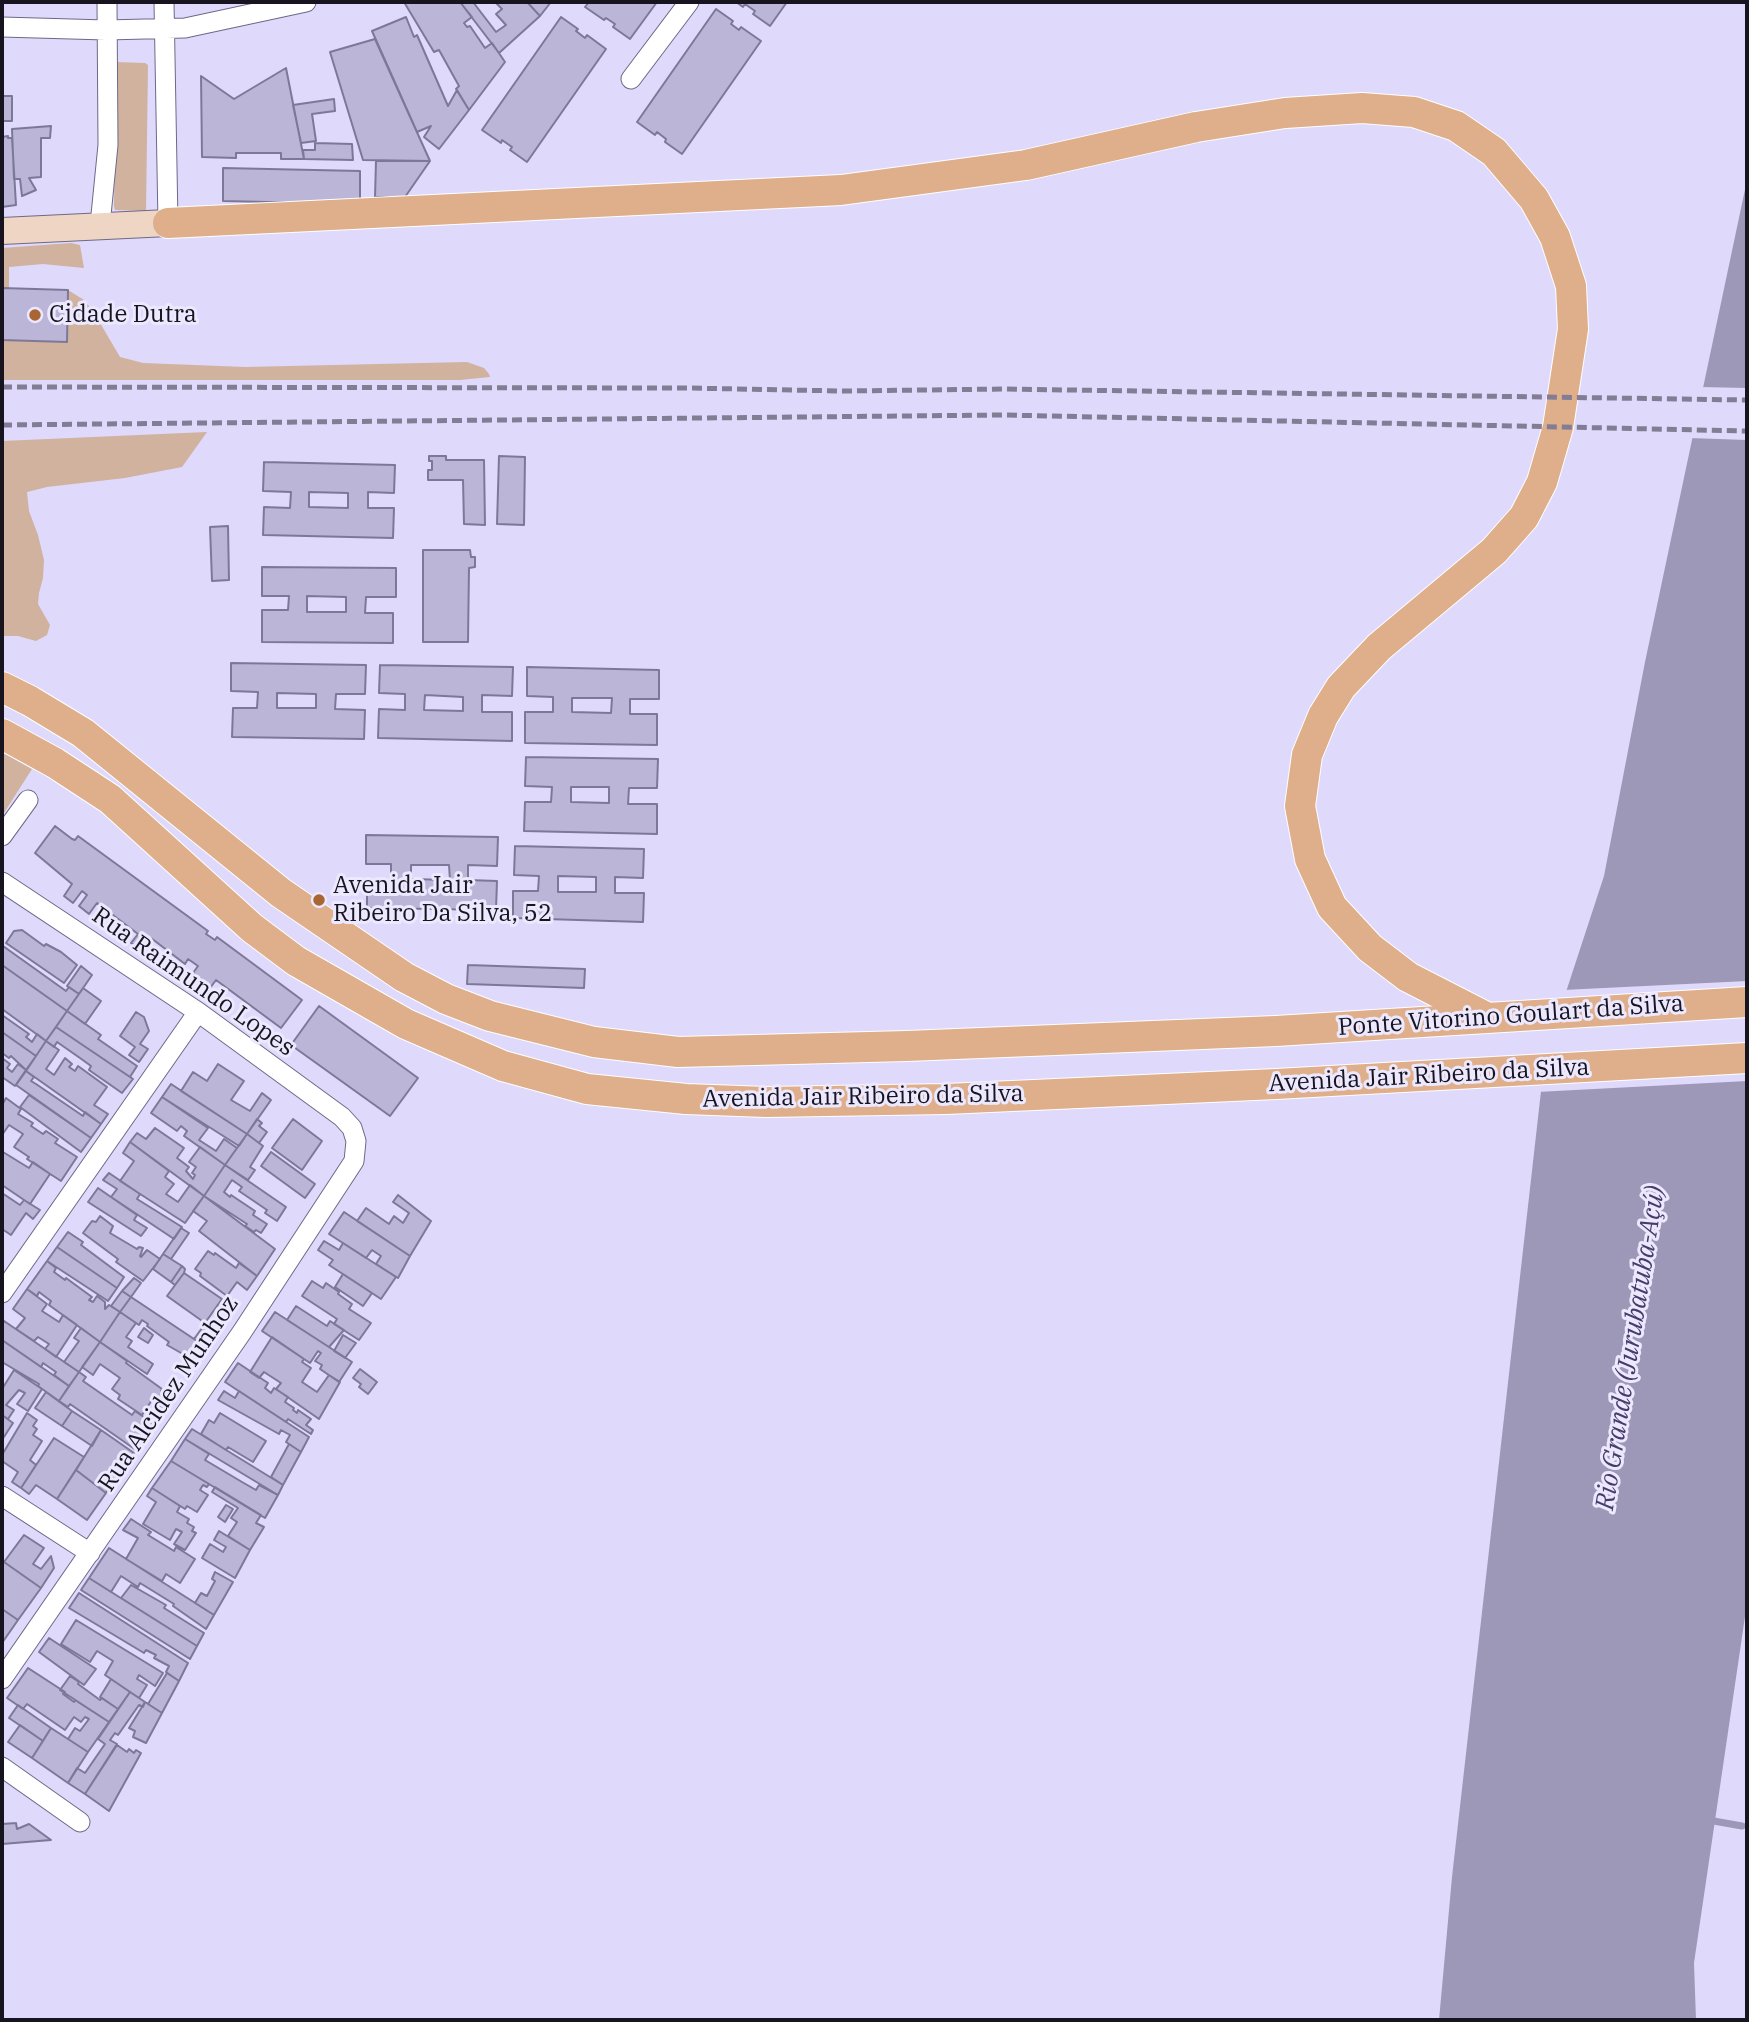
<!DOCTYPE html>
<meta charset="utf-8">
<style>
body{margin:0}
#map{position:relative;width:1749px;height:2022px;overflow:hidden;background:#dfd9fc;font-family:"IBM Plex Serif",serif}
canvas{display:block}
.frame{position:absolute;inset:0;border:4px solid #171420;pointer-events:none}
</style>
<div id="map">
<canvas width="1749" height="2022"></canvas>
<div class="frame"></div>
</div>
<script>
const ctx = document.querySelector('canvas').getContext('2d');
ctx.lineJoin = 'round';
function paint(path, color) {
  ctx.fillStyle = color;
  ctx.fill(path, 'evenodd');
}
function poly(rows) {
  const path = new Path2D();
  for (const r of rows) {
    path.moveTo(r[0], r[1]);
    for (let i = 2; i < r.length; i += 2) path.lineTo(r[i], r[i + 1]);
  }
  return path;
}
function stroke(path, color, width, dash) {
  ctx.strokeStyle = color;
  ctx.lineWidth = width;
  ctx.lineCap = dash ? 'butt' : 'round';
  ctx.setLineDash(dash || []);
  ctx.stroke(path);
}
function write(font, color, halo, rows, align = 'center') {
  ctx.font = font + ' "IBM Plex Serif",serif';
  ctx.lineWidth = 6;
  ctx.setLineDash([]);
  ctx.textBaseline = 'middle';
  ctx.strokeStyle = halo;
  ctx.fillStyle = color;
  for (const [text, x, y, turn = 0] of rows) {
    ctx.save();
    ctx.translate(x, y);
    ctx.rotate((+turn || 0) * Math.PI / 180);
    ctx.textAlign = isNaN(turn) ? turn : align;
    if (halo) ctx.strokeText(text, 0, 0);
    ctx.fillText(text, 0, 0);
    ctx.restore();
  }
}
paint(poly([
 [116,62,145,63,148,65,146,211,115,210,114,206],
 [71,243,80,245,84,268,43,264,9,267,9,288,2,288,2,248],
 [68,290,84,300,93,311,120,357,143,363,245,367,467,362,484,368,489,374,490,377,460,380,2,380,2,340,67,342],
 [207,432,182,467,125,478,47,487,27,492,29,511,38,535,44,560,43,578,39,593,38,604,50,625,47,635,36,641,18,636,2,636,2,441],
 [2,752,32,769,2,816]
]), '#d0b29e');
paint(poly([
 [1747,180,1747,1603,1694,1963,1696,2020,1439,2020,1452,1877,1545,1056,1604,876,1645,662]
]), '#9d98b7');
paint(poly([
 [1700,387,1747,388,1747,440,1689,438],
 [1747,981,1747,1081,1537,1092,1541,1055,1563,990]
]), '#dfd9fc');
stroke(poly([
 [1708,1820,1742,1826]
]), '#9d98b7', 7);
const building = poly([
 [404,2,460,2,472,17,464,23,467,27,470,26,485,48,492,43,505,62,469,110,456,89,459,86,439,50,434,52,404,2],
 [460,2,473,2,496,32,506,25,496,14,502,9,495,2,527,2,540,16,499,53,460,2],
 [527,2,551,2,540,16,527,2],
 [589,2,657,2,630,39,613,27,615,24,606,18,604,20,585,7,589,2],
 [736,2,787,2,770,26,753,14,755,11,745,4,743,7,736,2],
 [716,9,733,21,731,24,739,30,741,27,761,41,682,154,665,142,666,139,657,132,655,135,637,122,716,9],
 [406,17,414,37,417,35,448,106,457,90,469,110,439,149,424,137,431,126,417,132,372,31,406,17],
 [561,17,578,29,576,31,585,38,587,35,606,49,527,162,510,150,512,147,502,140,501,143,482,130,561,17],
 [375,39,411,119,430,161,363,160,330,52,375,39],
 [286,68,304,159,281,159,281,153,236,153,236,158,202,157,201,76,234,99,286,68],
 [2,96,12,96,12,121,2,121,2,96],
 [334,99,335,111,312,114,316,141,301,143,293,105,334,99],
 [51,126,50,138,41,138,41,177,29,178,36,190,22,196,20,179,14,179,12,129,51,126],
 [8,136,8,138,12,138,16,205,2,207,2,137,8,136],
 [315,143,352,144,353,160,304,159,303,150,315,150,315,143],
 [376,161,430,161,405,197,375,197,376,161],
 [223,168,360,171,360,204,223,201,223,168],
 [2,288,68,290,67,342,2,340,2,288],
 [429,456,446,456,446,460,484,460,485,525,464,524,463,480,428,480,428,470,432,470,432,461,429,461,429,456],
 [499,456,525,457,524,525,497,524,499,456],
 [264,462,395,465,394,493,368,492,368,508,394,508,393,538,263,535,264,507,290,508,291,492,263,491,264,462],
 [309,492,348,493,348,508,309,507,309,492],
 [228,526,229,580,212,581,210,527,228,526],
 [423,550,470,550,471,557,475,557,475,567,469,568,468,642,423,642,423,550],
 [262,567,396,568,396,597,366,597,365,613,393,613,393,643,262,642,262,610,288,610,289,596,262,596,262,567],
 [307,596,346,597,346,612,307,612,307,596],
 [231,663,366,665,365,694,336,694,335,709,365,710,364,739,232,737,233,708,257,708,258,692,231,691,231,663],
 [277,693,316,694,316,708,277,708,277,693],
 [380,665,513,667,512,696,482,695,482,712,512,712,512,741,378,738,379,709,405,710,405,694,379,693,380,665],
 [425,695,463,697,463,711,424,710,425,695],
 [527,667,659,670,659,699,630,699,630,714,657,714,657,745,525,743,525,712,553,712,553,697,527,696,527,667],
 [572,698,612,698,611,713,572,712,572,698],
 [526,757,658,759,657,788,629,788,628,804,657,804,657,834,524,831,525,802,551,802,552,787,525,786,526,757],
 [571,787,609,787,609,803,571,802,571,787],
 [55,826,72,839,75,840,78,836,208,931,206,934,215,940,217,937,302,1000,281,1028,216,980,204,996,195,989,202,980,193,973,198,966,188,959,185,964,151,938,141,951,131,943,138,934,97,903,89,914,79,906,87,895,82,891,73,903,64,896,72,884,35,853,55,826],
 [366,835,498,837,497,866,468,865,468,880,497,881,496,910,367,908,367,880,391,881,391,864,366,864,366,835],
 [411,865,449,865,450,880,411,879,411,865],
 [515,846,644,849,643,878,615,877,615,893,644,893,643,922,513,918,513,891,538,891,539,876,514,875,515,846],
 [558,876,596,877,596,892,558,892,558,876],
 [22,930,44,946,46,944,61,952,77,965,64,983,6,943,14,931,22,930],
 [3,946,66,991,69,987,79,994,67,1011,2,965,3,946],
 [2,965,67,1011,46,1041,2,1009,2,965],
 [468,965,585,969,584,988,467,984,468,965],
 [81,966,92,975,79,994,67,986,81,966],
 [83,988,101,1001,85,1024,67,1011,83,988],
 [319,1006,418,1078,390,1116,291,1045,319,1006],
 [67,1011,101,1035,98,1039,137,1066,130,1077,56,1027,67,1011],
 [136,1012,144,1017,149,1031,140,1044,148,1049,139,1062,129,1055,135,1047,120,1036,136,1012],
 [2,1015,29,1034,26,1037,32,1042,37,1034,46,1041,36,1056,2,1032,2,1015],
 [56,1027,133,1079,122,1093,89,1070,91,1066,80,1058,57,1042,54,1047,46,1041,56,1027],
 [2,1032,36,1056,26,1070,11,1056,9,1058,2,1053,2,1032],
 [46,1041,59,1050,46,1069,54,1075,65,1058,72,1064,69,1067,75,1071,78,1066,107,1087,94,1105,108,1114,101,1124,26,1071,46,1041],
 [2,1058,10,1064,7,1068,12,1072,18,1064,26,1070,15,1086,2,1077,2,1058],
 [218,1064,244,1081,231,1100,250,1111,262,1093,271,1100,247,1134,181,1091,193,1072,207,1081,218,1064],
 [26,1071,34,1077,31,1081,36,1084,83,1116,85,1112,101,1124,91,1138,16,1085,26,1071],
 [171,1084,247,1134,239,1146,162,1097,171,1084],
 [29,1095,91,1138,81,1152,20,1107,29,1095],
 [162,1097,208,1128,199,1140,216,1151,224,1139,237,1148,225,1165,184,1136,187,1131,181,1126,177,1131,151,1113,162,1097],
 [6,1098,21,1109,18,1114,33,1123,31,1126,43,1134,46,1131,58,1139,55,1143,77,1157,61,1181,27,1159,29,1157,14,1147,23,1134,9,1125,2,1135,2,1105,6,1098],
 [257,1119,262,1123,259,1126,267,1132,259,1143,247,1134,257,1119],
 [293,1119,322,1141,302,1170,272,1148,293,1119],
 [155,1128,184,1148,177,1158,189,1167,186,1171,193,1179,195,1175,192,1173,196,1167,189,1162,200,1147,225,1165,204,1196,130,1142,137,1133,146,1139,155,1128],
 [247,1134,263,1146,250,1167,255,1170,248,1180,225,1165,247,1134],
 [130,1142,169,1171,165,1177,174,1184,166,1194,178,1202,190,1185,204,1196,185,1223,120,1181,134,1161,123,1153,130,1142],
 [3,1152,29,1168,33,1162,50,1174,30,1204,2,1185,3,1152],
 [271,1152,315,1184,305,1198,261,1166,271,1152],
 [225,1165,286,1207,277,1221,265,1213,267,1210,239,1191,242,1187,232,1180,224,1192,230,1197,231,1195,255,1211,253,1215,267,1224,261,1233,256,1230,254,1232,245,1226,247,1224,204,1196,225,1165],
 [109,1173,140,1194,137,1199,182,1227,174,1239,111,1197,117,1189,103,1180,109,1173],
 [98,1188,137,1215,134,1220,147,1228,141,1236,88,1202,98,1188],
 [2,1193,20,1205,24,1200,40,1210,33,1219,26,1213,11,1235,2,1229,2,1193],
 [398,1195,431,1221,410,1256,357,1221,366,1208,389,1224,394,1216,403,1223,409,1213,393,1202,398,1195],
 [204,1196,275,1249,257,1276,199,1231,207,1221,193,1211,204,1196],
 [344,1212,410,1256,398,1278,376,1264,381,1256,372,1250,366,1258,329,1234,344,1212],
 [100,1216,113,1226,110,1233,137,1249,139,1247,143,1248,140,1256,141,1257,147,1250,160,1259,143,1281,116,1262,118,1259,83,1233,92,1221,96,1222,100,1216],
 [181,1228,189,1233,171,1259,163,1254,181,1228],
 [68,1232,83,1242,81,1245,124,1277,117,1288,57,1247,68,1232],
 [324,1241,339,1250,343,1243,396,1277,381,1299,329,1265,333,1260,318,1250,324,1241],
 [57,1247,117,1288,108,1301,47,1261,57,1247],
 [208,1251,214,1255,215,1253,236,1268,239,1263,257,1276,247,1290,237,1282,227,1296,200,1276,201,1273,195,1269,208,1251],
 [163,1254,182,1266,171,1282,153,1269,163,1254],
 [47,1261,56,1268,54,1272,65,1280,66,1278,92,1297,89,1300,93,1302,97,1296,105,1302,105,1309,109,1305,120,1312,100,1342,49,1305,51,1301,39,1292,37,1296,27,1289,47,1261],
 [182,1266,185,1269,184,1273,175,1285,171,1282,182,1266],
 [184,1273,222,1299,205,1323,167,1296,184,1273],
 [343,1274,372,1293,363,1306,335,1287,343,1274],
 [134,1278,141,1283,131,1297,122,1291,134,1278],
 [312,1281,323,1288,326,1283,339,1292,338,1294,352,1304,349,1309,371,1323,359,1340,334,1324,337,1319,302,1296,312,1281],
 [27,1289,47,1304,42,1311,59,1322,63,1315,77,1325,56,1357,45,1349,49,1344,38,1337,34,1341,16,1329,25,1318,13,1309,27,1289],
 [122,1291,131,1297,120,1312,111,1306,122,1291],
 [131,1297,197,1341,195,1345,204,1352,197,1362,167,1345,169,1342,147,1326,148,1324,142,1320,139,1325,120,1312,131,1297],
 [296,1306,327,1326,330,1321,344,1330,329,1347,287,1320,296,1306],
 [120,1312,136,1323,126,1337,132,1341,128,1347,153,1364,147,1374,100,1342,120,1312],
 [275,1312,352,1362,339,1382,320,1369,322,1365,315,1361,321,1353,318,1351,310,1363,262,1331,275,1312],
 [4,1321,79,1372,69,1386,54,1375,56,1372,43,1363,41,1367,2,1340,2,1325,4,1321],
 [205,1324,217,1333,207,1348,194,1339,205,1324],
 [81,1328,100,1342,79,1372,64,1362,79,1341,74,1338,81,1328],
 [144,1328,153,1335,148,1343,138,1337,144,1328],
 [343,1335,356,1343,345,1358,334,1351,343,1335],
 [272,1337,304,1359,302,1362,311,1368,302,1382,317,1392,329,1375,340,1382,319,1419,276,1389,281,1383,264,1372,259,1378,250,1372,272,1337],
 [2,1340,69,1386,59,1401,38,1386,39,1384,2,1362,2,1340],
 [100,1342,127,1361,126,1363,162,1389,161,1391,172,1398,165,1409,152,1400,142,1415,118,1399,120,1395,112,1389,120,1378,100,1364,93,1375,82,1367,100,1342],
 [238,1363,268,1383,265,1388,271,1393,274,1388,288,1397,285,1402,294,1408,293,1410,297,1413,298,1410,311,1419,306,1425,313,1430,311,1434,288,1419,286,1422,225,1382,238,1363],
 [360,1369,377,1382,368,1394,359,1387,361,1384,353,1378,360,1369],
 [14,1370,42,1389,28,1411,17,1404,25,1393,19,1390,6,1405,14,1410,8,1419,2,1415,2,1389,14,1370],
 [79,1372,86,1377,83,1381,132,1415,135,1411,154,1424,136,1450,70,1404,68,1407,59,1401,79,1372],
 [224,1391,235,1398,239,1391,309,1437,301,1452,286,1442,290,1435,281,1430,279,1434,218,1400,224,1391],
 [46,1392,72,1411,62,1426,35,1408,46,1392],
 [72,1411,101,1430,92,1446,62,1426,72,1411],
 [27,1413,37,1420,33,1426,37,1429,33,1435,42,1441,30,1460,36,1465,21,1488,12,1482,18,1472,2,1461,2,1455,27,1413],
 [220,1413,266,1441,253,1462,228,1447,226,1450,201,1434,209,1420,214,1423,220,1413],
 [2,1415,13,1423,2,1440,2,1415],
 [192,1429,283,1485,278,1495,185,1439,192,1429],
 [101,1430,134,1453,106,1493,76,1470,101,1430],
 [54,1438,84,1457,57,1499,36,1485,29,1494,21,1488,54,1438],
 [185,1439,209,1454,205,1460,242,1482,256,1490,259,1485,278,1495,265,1518,171,1461,185,1439],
 [289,1444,301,1452,283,1485,271,1477,289,1444],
 [171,1461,209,1484,207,1487,203,1485,200,1490,208,1495,197,1512,187,1506,185,1509,152,1488,171,1461],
 [76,1470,106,1493,87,1520,57,1499,76,1470],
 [215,1487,261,1515,256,1523,264,1527,250,1550,228,1536,237,1522,231,1518,238,1508,212,1492,215,1487],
 [152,1488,180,1506,177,1512,189,1519,187,1523,194,1527,192,1531,196,1533,185,1550,174,1544,182,1532,176,1529,170,1540,143,1524,156,1502,147,1496,152,1488],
 [226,1505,233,1509,225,1522,218,1517,226,1505],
 [131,1519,151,1532,148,1535,174,1551,176,1547,195,1559,180,1583,166,1574,162,1581,126,1559,138,1538,123,1530,131,1519],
 [219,1531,250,1550,235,1578,202,1558,210,1544,223,1552,226,1547,214,1540,219,1531],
 [24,1535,44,1548,33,1564,41,1569,51,1556,54,1568,41,1588,4,1562,24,1535],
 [109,1548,214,1615,206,1629,173,1606,174,1604,140,1583,138,1587,121,1576,111,1592,89,1578,109,1548],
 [4,1562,41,1588,18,1620,2,1609,2,1565,4,1562],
 [215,1572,233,1582,214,1615,195,1603,201,1593,207,1596,215,1581,212,1579,215,1572],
 [89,1578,197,1646,190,1659,81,1590,89,1578],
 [131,1585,166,1605,164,1608,204,1633,197,1646,121,1598,131,1585],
 [79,1593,188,1663,179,1681,166,1672,169,1666,154,1658,156,1655,146,1650,144,1653,69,1608,79,1593],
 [2,1609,18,1620,2,1643,2,1609],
 [76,1620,163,1673,155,1686,139,1675,137,1679,147,1685,139,1698,105,1675,113,1661,97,1651,90,1662,61,1644,76,1620],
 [49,1638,96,1669,84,1685,39,1652,49,1638],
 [28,1668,65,1692,63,1694,74,1702,75,1700,109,1722,88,1752,68,1739,75,1728,80,1731,89,1719,85,1717,81,1722,74,1717,65,1730,27,1704,23,1709,7,1698,28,1668],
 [167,1673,179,1681,162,1713,148,1704,167,1673],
 [70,1676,79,1682,78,1684,100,1700,102,1698,118,1709,109,1722,60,1690,70,1676],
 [111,1679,130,1692,118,1709,100,1697,111,1679],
 [130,1692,145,1702,143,1707,139,1705,118,1735,115,1733,110,1740,117,1744,85,1794,68,1783,77,1768,85,1773,105,1744,98,1739,130,1692],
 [145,1702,162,1713,146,1743,133,1737,135,1731,129,1728,145,1702],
 [18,1705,51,1728,43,1741,9,1718,18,1705],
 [20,1725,43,1741,32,1758,8,1742,20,1725],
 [51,1728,88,1752,68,1783,32,1758,51,1728],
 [117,1745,127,1752,129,1749,134,1753,136,1750,141,1753,109,1811,85,1794,117,1745],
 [16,1823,17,1829,29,1824,51,1840,2,1844,2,1824,16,1823]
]);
paint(building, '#bbb5d7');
stroke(building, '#7e7898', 2);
const street = poly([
 [164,2,168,223],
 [2,27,106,30,185,28,306,2],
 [631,79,689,2],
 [100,225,108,145,107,2],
 [2,836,28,800],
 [2,882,198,1012,342,1117,352,1128,356,1141,354,1161,242,1332,2,1679],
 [2,1293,198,1012],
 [2,1496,90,1553],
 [2,1767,80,1822]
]);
const secondary = poly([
 [2,231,168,223]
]);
const primary = poly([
 [168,223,841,190,1026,165,1196,127,1285,113,1362,108,1414,112,1456,126,1494,152,1534,199,1555,237,1571,286,1573,329,1558,427,1542,482,1524,517,1494,551,1379,647,1341,687,1323,716,1307,755,1300,806,1310,859,1332,907,1370,948,1408,977,1486,1017],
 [2,687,30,701,83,733,281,893,404,977,446,999,490,1016,594,1042,678,1052,907,1046,1276,1031,1747,1002],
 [2,734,55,763,110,799,252,928,296,961,406,1024,503,1066,587,1089,686,1099,766,1102,946,1099,1276,1084,1747,1058]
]);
stroke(street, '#6e6887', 21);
stroke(secondary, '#6e6887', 28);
stroke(primary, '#fff', 32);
stroke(street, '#fff', 19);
stroke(secondary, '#efd6c4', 26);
stroke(primary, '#dfae8a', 30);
stroke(poly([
 [2,387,687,388,842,391,1002,389,1747,400],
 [2,425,1004,415,1747,431]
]), '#827d95', 5, [10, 5]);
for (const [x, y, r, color] of [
 [35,315,7,"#a96634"],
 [319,900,7,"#a96634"]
]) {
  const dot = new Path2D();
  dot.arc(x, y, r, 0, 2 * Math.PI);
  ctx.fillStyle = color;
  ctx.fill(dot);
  stroke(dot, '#ece8fe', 2.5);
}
write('24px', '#171420', '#ece8fe', [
 ["Cidade Dutra",49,315],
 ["Avenida Jair",333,886],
 ["Ribeiro Da Silva, 52",333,914]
], 'left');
write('24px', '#171420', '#ece8fe', [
 ["Rua Raimundo Lopes",193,982,35],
 ["Ponte Vitorino Goulart da Silva",1511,1016,-4],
 ["Avenida Jair Ribeiro da Silva",1429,1076,-3],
 ["Avenida Jair Ribeiro da Silva",863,1097,-1],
 ["Rua Alcidez Munhoz",169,1394,-56]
]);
write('italic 26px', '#473c69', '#ece8fe', [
 ["Rio Grande (Jurubatuba-Açú)",1631,1348,-81]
]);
</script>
